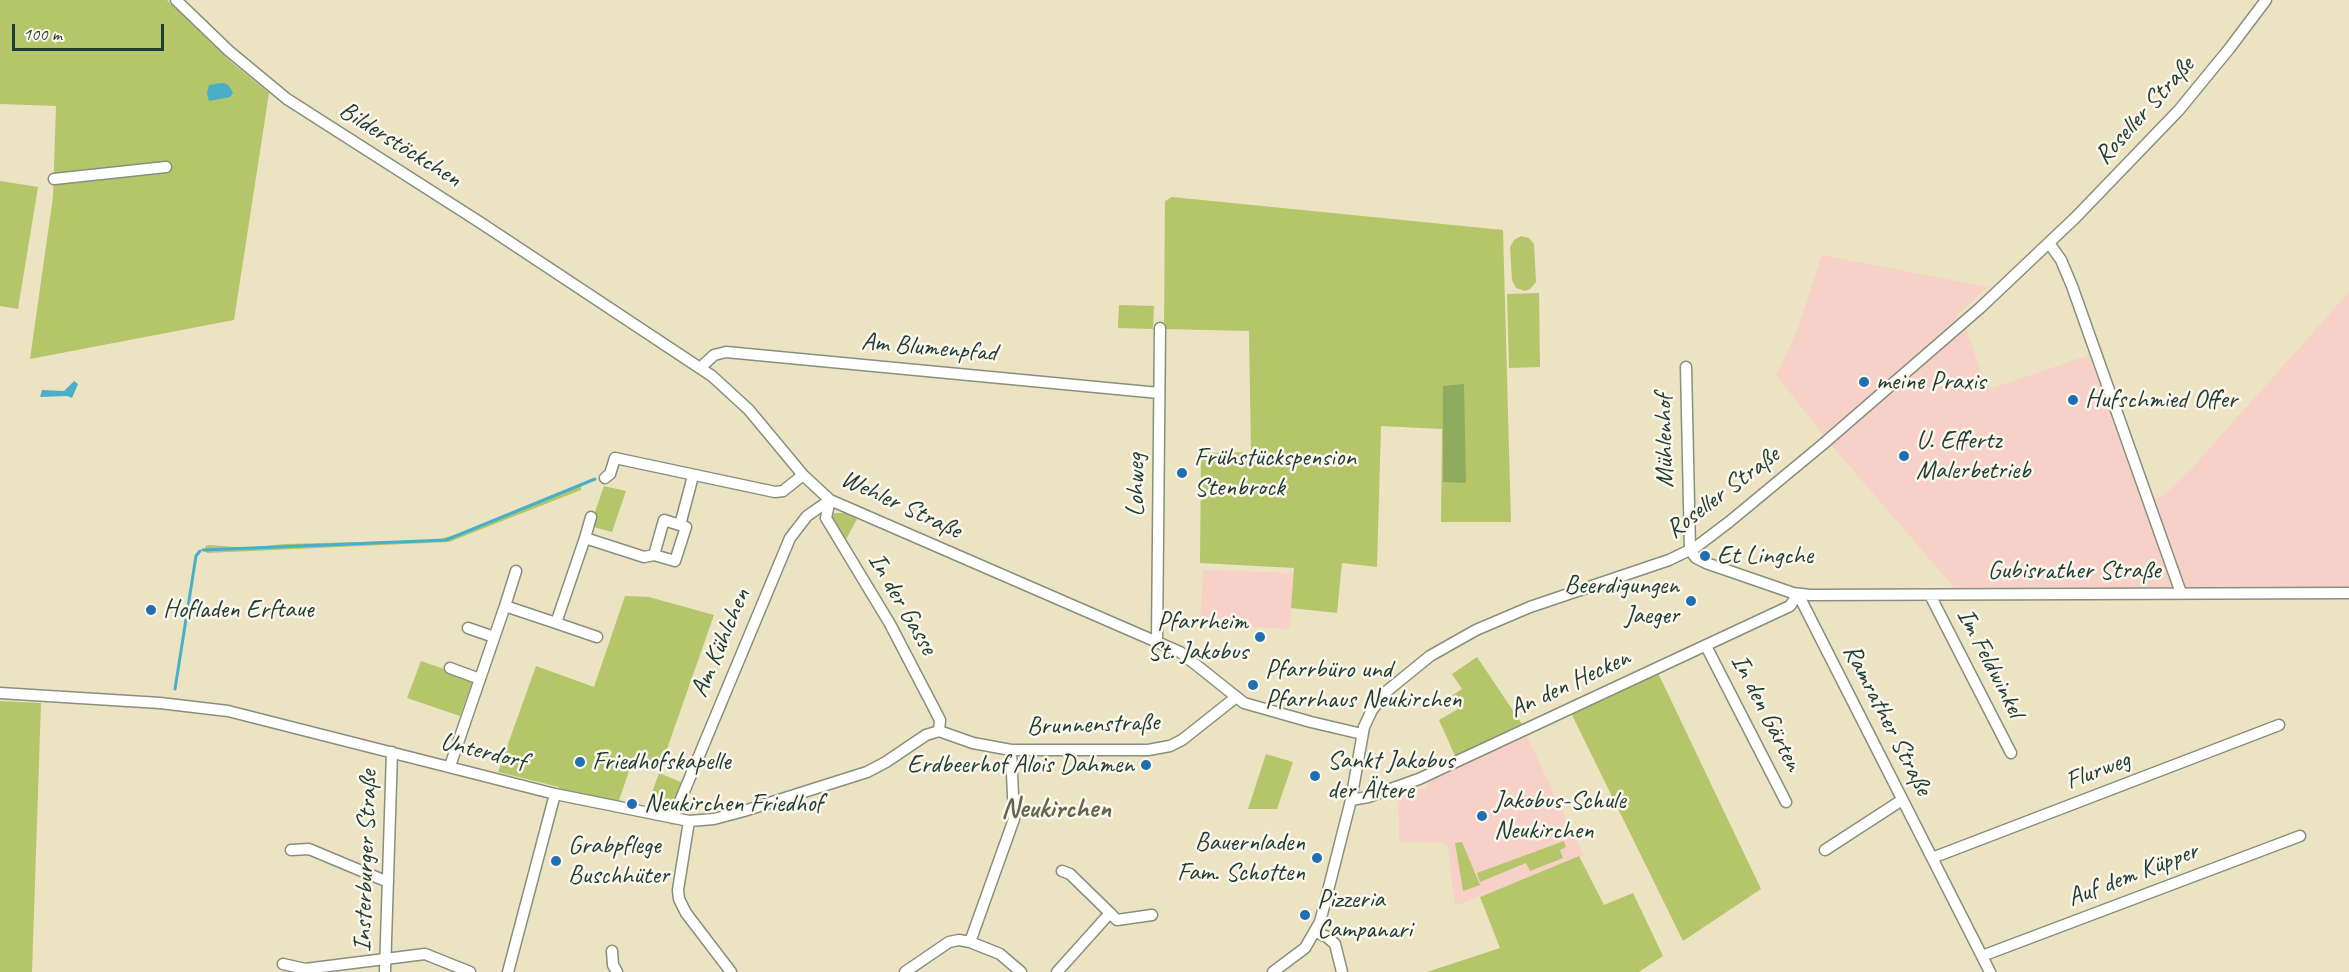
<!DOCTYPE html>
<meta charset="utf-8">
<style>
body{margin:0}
#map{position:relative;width:2349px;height:972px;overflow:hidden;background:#ece3c3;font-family:Caveat,sans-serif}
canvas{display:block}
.scale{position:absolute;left:12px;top:24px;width:152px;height:27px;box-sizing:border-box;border:3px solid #1f3d34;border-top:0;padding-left:8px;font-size:18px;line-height:21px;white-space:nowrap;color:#1f3d34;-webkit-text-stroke:4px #fbf7ec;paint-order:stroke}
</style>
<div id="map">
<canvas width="2349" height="972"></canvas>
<div class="scale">100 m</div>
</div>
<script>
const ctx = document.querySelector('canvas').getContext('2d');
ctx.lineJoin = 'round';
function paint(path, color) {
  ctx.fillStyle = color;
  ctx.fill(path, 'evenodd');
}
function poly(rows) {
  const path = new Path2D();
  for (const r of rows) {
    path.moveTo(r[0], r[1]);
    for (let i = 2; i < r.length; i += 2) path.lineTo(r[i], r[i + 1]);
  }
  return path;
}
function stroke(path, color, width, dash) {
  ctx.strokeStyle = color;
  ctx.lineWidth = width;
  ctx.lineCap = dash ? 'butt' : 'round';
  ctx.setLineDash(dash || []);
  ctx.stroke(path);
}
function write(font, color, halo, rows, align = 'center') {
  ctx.font = font + ' Caveat,sans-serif';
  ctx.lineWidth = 5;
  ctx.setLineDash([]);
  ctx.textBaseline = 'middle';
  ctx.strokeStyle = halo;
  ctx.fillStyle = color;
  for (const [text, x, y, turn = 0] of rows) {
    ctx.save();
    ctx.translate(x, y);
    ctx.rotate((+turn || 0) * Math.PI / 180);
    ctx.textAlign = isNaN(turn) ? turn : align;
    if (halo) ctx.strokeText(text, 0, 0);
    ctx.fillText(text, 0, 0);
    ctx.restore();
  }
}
paint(poly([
 [1822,255,1988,287,1957,315,1967,331,1986,386,1988,385,1990,389,2089,355,2173,589,1958,592,1831,445,1776,375,1797,331],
 [2349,292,2349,590,2187,590,2153,496,2157,499,2167,492,2191,469],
 [1203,570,1294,573,1290,629,1200,624],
 [1526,735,1584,855,1455,906,1448,846,1445,843,1399,842,1398,790,1427,789,1427,780]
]), '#f7d1c7');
paint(poly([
 [0,0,167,0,229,60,269,93,234,320,30,359,53,197,56,106,0,104],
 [0,181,38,187,18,309,0,306],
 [1172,197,1503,230,1511,522,1441,522,1442,429,1381,426,1377,567,1342,563,1337,613,1291,608,1294,568,1200,563,1201,453,1251,452,1249,331,1164,329,1165,201],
 [1521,236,1529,238,1534,244,1536,282,1530,289,1525,291,1516,288,1512,280,1510,247,1514,240],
 [1539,293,1540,367,1509,368,1507,294],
 [1119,305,1154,306,1153,329,1118,328],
 [581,484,581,490,449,542,207,553,204,551,206,546,209,545,249,548,284,544,436,540,458,534],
 [604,486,626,491,612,532,590,526],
 [835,513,845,513,857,519,844,543,831,518],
 [625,596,649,597,714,615,661,766,634,757,618,803,558,790,559,787,498,772,536,666,594,687],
 [1477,657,1522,724,1455,756,1439,720,1458,709,1450,697,1462,689,1452,674],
 [421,661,473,679,460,716,407,698],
 [1658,673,1761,889,1683,941,1571,713],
 [0,701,41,703,32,972,0,972],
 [1266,754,1293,762,1277,809,1248,809],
 [659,773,681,782,673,804,662,810,647,807],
 [1564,841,1566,847,1560,850,1563,858,1530,871,1526,863,1480,882,1477,873],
 [1462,842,1480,885,1463,891,1455,843],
 [1579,856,1604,905,1633,893,1663,956,1639,972,1427,972,1500,948,1480,897]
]), '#b4c669');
paint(poly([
 [1464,384,1466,483,1443,482,1443,386]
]), '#8fab5d');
paint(poly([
 [222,83,227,84,231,89,233,93,230,97,209,101,207,93,209,85],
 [74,381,78,384,72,398,67,396,40,397,42,390,64,391]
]), '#49afc8');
stroke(poly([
 [203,550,446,540,595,479],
 [175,689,196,556,200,551]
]), '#49afc8', 3);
const minor = poly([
 [176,0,229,51,287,99,481,223,712,376,749,410,803,475,830,500,1180,652,1244,703,1311,722,1362,734],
 [54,179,166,167],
 [2049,243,2061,260,2072,286,2181,593],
 [1686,367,1690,550],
 [700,368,714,355,726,352,1159,393],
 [605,478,610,474,615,458,775,492,783,491,803,475],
 [830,500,826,518,890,624,940,720,939,731],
 [680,525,693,476],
 [585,538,591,517],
 [1690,550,1696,558,1706,563,1793,593,1810,595,2349,593],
 [1798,594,1990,972],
 [1930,595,2011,753],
 [505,606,516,571],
 [556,623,597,637],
 [468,628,494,637],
 [1157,642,1160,328],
 [1706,646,1786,802],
 [450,668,480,679],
 [0,693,160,703,228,711,555,794,689,821,714,819,744,811,867,772,886,762,926,735,939,731],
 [939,731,973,743,1011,750,1148,750,1170,746,1182,740,1235,698],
 [450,766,505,606,556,623,585,538,644,557,654,555,675,561,686,527,664,520,654,555],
 [1351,800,1368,797,1419,779,1790,606,1798,594],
 [673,818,790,538,807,516,830,500],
 [689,821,678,890,679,899,686,913,731,972],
 [291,850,309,849,388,882],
 [1825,850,1902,800],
 [1932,858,2279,725],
 [1062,871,1070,874,1110,913],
 [1316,932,1327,937,1335,944,1342,972],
 [970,942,1000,954,1021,972],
 [612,951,613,965,617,972],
 [1982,956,2300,836],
 [283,964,305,969,425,954,470,972],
 [385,972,392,752],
 [508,972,555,794],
 [905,972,949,942,959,940,970,942,1014,819,1011,750],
 [1057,972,1110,913,1117,920,1152,915],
 [1273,972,1305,948,1320,922,1351,800,1364,727,1372,710,1387,691,1430,656,1476,630,1530,607,1669,560,1696,547,1729,522,1822,445,1980,308,2076,217,2179,110,2229,49,2266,0]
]);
stroke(minor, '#86907c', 13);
stroke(minor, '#fff', 10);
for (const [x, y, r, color] of [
 [1864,382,6,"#1f6fb2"],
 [2073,400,6,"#1f6fb2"],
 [1904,456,6,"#1f6fb2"],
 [1182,473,6,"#1f6fb2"],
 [1705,556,6,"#1f6fb2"],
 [1691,601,6,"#1f6fb2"],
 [151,610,6,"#1f6fb2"],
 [1260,637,6,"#1f6fb2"],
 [1253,685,6,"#1f6fb2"],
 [580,762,6,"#1f6fb2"],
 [1146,765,6,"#1f6fb2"],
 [1315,776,6,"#1f6fb2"],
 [632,804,6,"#1f6fb2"],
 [1482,816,6,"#1f6fb2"],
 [1317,858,6,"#1f6fb2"],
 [556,861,6,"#1f6fb2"],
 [1305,915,6,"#1f6fb2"]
]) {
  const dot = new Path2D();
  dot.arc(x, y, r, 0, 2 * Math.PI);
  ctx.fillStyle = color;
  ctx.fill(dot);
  stroke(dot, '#fbf7ec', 2);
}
write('26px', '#1f3d34', '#fbf7ec', [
 ["Roseller Straße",2145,111,-48],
 ["Bilderstöckchen",400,145,32],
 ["Am Blumenpfad",929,348,5],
 ["Mühlenhof",1665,441,-91],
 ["Lohweg",1136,485,-90],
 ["Roseller Straße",1723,493,-37],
 ["Wehler Straße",901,505,25],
 ["Gubisrather Straße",2074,571],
 ["In der Gasse",902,604,60],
 ["Am Kühlchen",721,643,-67],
 ["Im Feldwinkel",1990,663,63],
 ["An den Hecken",1570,684,-25],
 ["In den Gärten",1766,713,63],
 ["Ramrather Straße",1887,720,63],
 ["Brunnenstraße",1093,725,-2],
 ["Unterdorf",483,752,14],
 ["Flurweg",2098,771,-21],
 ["Insterburger Straße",366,861,-88],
 ["Auf dem Küpper",2133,875,-21]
]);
write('26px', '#1f3d34', '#fbf7ec', [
 ["meine Praxis",1876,382],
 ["Hufschmied Offer",2085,400],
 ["U. Effertz",1916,441],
 ["Malerbetrieb",1916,471],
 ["Frühstückspension",1194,458],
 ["Stenbrock",1194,488],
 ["Et Lingche",1717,556],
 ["Beerdigungen",1679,586,"right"],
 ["Jaeger",1679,616,"right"],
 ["Hofladen Erftaue",163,610],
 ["Pfarrheim",1248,622,"right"],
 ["St. Jakobus",1248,652,"right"],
 ["Pfarrbüro und",1265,670],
 ["Pfarrhaus Neukirchen",1265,700],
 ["Sankt Jakobus",1327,761],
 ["der Ältere",1327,791],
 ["Friedhofskapelle",592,762],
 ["Erdbeerhof Alois Dahmen",1134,765,"right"],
 ["Jakobus-Schule",1494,801],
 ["Neukirchen",1494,831],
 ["Neukirchen Friedhof",644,804],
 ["Bauernladen",1305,843,"right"],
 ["Fam. Schotten",1305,873,"right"],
 ["Grabpflege",568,846],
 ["Buschhüter",568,876],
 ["Pizzeria",1317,900],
 ["Campanari",1317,930]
], 'left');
write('bold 28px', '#606650', '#fbf7ec', [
 ["Neukirchen",1056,810]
]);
</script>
